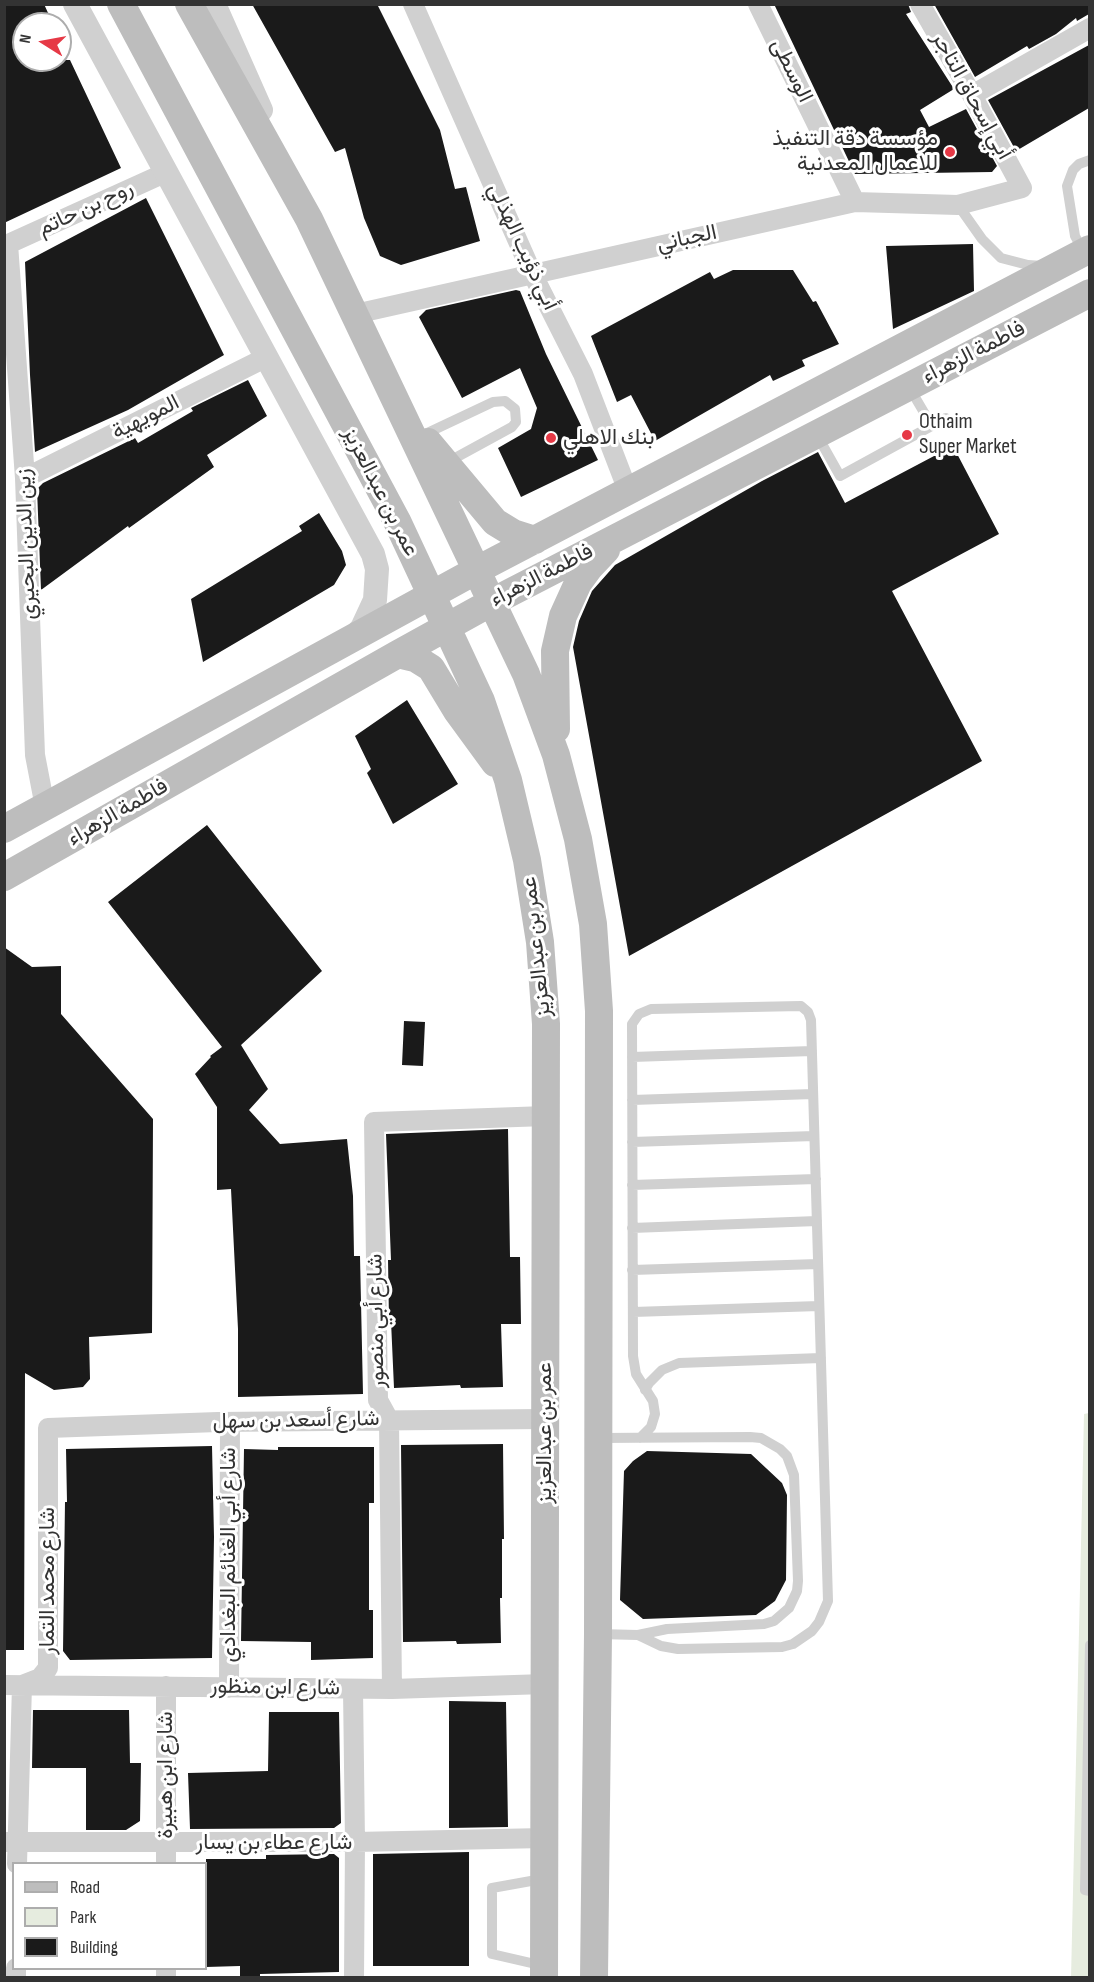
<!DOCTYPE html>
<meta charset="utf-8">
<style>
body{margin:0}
#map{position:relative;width:1094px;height:1982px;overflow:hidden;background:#fff;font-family:"Sofia Sans Condensed",sans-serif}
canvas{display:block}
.frame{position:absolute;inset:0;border:6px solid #333;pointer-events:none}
.legend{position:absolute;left:12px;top:1862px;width:195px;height:108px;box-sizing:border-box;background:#fff;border:2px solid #adadad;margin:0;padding:8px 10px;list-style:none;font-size:18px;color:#333}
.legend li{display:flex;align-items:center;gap:12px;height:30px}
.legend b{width:30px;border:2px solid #adadad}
.north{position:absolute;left:12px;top:12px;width:60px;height:60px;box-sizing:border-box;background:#fff;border:2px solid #adadad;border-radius:50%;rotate:281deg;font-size:16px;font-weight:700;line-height:24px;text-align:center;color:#333}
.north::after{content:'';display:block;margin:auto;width:21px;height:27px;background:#e63946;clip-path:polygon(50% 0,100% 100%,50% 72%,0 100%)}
</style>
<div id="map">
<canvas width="1094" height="1982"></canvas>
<div class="frame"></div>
<ul class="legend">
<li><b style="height:8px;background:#bdbdbd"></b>Road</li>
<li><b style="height:16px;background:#e6ecdf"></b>Park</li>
<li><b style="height:16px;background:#1a1a1a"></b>Building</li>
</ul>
<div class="north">N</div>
</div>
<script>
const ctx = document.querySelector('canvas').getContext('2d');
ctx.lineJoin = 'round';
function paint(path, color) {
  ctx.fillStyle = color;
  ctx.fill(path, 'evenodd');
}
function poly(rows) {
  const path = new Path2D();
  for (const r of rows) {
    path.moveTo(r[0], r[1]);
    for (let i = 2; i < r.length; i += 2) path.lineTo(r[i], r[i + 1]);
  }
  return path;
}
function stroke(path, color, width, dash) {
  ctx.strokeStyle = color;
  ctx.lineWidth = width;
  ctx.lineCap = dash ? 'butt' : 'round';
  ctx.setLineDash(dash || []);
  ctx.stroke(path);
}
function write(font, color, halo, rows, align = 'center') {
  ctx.font = font + ' "Sofia Sans Condensed",Vazirmatn,sans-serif';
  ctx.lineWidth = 6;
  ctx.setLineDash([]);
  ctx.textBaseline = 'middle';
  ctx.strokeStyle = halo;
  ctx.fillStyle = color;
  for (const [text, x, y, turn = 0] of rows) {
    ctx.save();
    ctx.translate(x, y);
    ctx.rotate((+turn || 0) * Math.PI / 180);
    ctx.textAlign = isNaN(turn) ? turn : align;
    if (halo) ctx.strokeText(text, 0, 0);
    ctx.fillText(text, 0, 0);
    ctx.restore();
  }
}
paint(poly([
 [1089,1413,1090,1977,1071,1978,1084,1414]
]), '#e6ecdf');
paint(poly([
 [4,4,44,4,53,24,24,24,24,60,70,60,121,168,4,223],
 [252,4,377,4,440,130,455,189,466,187,480,241,401,265,380,256,364,218,345,148,335,152],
 [774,4,908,4,911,12,906,14,954,89,920,110,929,127,966,109,997,166,992,172,855,174],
 [934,4,1089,4,1089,14,1077,21,1076,18,1056,34,1029,49,1027,46,975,77],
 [1089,45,1089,108,1016,151,988,100],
 [146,198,224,355,128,410,35,452,30,375,25,262],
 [973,244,974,291,893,329,886,246],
 [733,270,793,270,813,302,816,301,839,344,802,360,805,366,773,381,770,375,655,441,631,395,617,402,591,336,710,272,714,279],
 [516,290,520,291,546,354,598,460,521,497,498,448,531,429,537,408,520,368,462,398,419,317,426,310],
 [248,380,267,416,207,455,214,467,129,528,128,526,41,590,37,489,43,483,135,438,138,443,193,411,191,408],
 [953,446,999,534,892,591,982,761,629,956,573,647,579,621,592,591,615,565,762,481,818,452,845,503],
 [319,513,342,551,346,565,334,585,203,662,191,599,302,531,299,526],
 [407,700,458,784,393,824,367,773,371,769,355,736],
 [207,825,322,971,241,1045,268,1089,249,1110,280,1144,347,1139,353,1196,354,1256,360,1256,363,1394,238,1397,238,1329,231,1189,217,1190,217,1107,195,1074,211,1057,210,1056,222,1047,108,902],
 [4,947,32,967,61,966,61,1014,153,1119,152,1333,89,1337,90,1379,83,1387,54,1390,25,1373,24,1650,4,1650],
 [404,1021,425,1022,423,1066,402,1065],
 [508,1129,510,1257,520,1257,521,1324,501,1324,503,1387,461,1388,460,1385,394,1388,391,1321,389,1321,388,1260,391,1260,386,1134],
 [503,1444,504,1539,502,1539,502,1598,500,1598,501,1643,457,1644,456,1641,403,1642,401,1445],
 [212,1446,214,1537,212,1658,70,1660,63,1651,65,1502,67,1502,66,1449],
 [278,1447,374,1447,374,1503,369,1503,369,1610,373,1610,373,1658,311,1660,311,1642,241,1641,244,1449,278,1450],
 [647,1451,751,1454,782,1483,787,1495,786,1580,775,1601,756,1615,643,1619,620,1600,624,1471,633,1461],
 [449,1701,506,1702,508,1827,449,1828],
 [33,1710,129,1710,130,1763,141,1763,140,1821,126,1830,86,1830,86,1768,32,1768],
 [269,1712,339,1712,341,1823,334,1828,190,1829,188,1773,268,1771],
 [469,1852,469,1966,373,1966,373,1854],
 [334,1854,339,1858,339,1972,260,1974,260,1977,240,1977,240,1966,206,1967,206,1859,266,1859,266,1855]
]), '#1a1a1a');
stroke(poly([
 [958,205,982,239,1001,258,1028,265,1043,266],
 [1083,251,1075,236,1067,186,1073,170,1079,164,1090,160],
 [909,387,932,426],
 [423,435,493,402,505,401,515,409,516,422,512,427,446,463],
 [817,435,840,476,946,418],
 [632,1057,812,1051],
 [632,1100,813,1094],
 [632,1142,814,1136],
 [632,1185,816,1179],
 [632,1228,817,1221],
 [632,1270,818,1264],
 [633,1312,819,1306],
 [645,1390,649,1383,662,1370,679,1363,821,1358],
 [598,1634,638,1635,667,1629,764,1624,774,1621,789,1608,797,1591,798,1581,794,1475,787,1456,780,1449,761,1438,750,1437,600,1438],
 [638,1635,661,1646,678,1649,782,1647,793,1644,812,1631,819,1622,828,1601,811,1020,808,1012,801,1006,651,1009,639,1014,632,1024,633,1356,636,1374,653,1401,655,1414,651,1427,640,1438],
 [1090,1645,1085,1890,1090,1891],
 [542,1879,492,1888,492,1954,544,1966]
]), '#d0d0d0', 10);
stroke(poly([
 [413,4,532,273,583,374,628,491],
 [758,4,855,202],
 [972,95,1090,28],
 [8,244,25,478,35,755,45,807],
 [4,246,167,172],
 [355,314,855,202,958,205,1022,188,972,95,920,4],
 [25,478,267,357],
 [4,1685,392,1689,545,1684],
 [166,1686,166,1864],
 [229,1688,230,1422],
 [353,1689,355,1842,354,1978],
 [392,1689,389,1420,378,1400,374,1122,546,1116],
 [4,1842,355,1842,544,1838],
 [17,1864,22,1685,40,1678,48,1668,48,1428,218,1422,544,1419],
 [166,1968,166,1978],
 [16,1978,16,1968]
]), '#d0d0d0', 20);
stroke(poly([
 [75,4,373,554,377,569,375,600,362,628,352,639],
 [214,4,261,110]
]), '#d0d0d0', 24);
stroke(poly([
 [121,4,397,521,481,701,508,780,527,860,540,942,546,1024,544,1978],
 [189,4,309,219,526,674,556,755,578,839,593,924,599,1011,598,1634,594,1978],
 [428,442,495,522,513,533,535,540],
 [398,654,415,658,431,668,457,711,495,763],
 [556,729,555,651,563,616,578,583,589,568,606,550],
 [4,829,477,570,1090,249],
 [4,877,398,654,492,602,1090,293]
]), '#bdbdbd', 28);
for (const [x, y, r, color] of [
 [950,152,6,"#e63946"],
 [907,435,6,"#e63946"],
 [551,438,6,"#e63946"]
]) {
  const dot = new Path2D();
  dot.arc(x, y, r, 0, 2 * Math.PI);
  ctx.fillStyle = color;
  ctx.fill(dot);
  stroke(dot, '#fff', 2);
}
write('22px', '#333', '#fff', [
 ["الوسطى",791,71,64],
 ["أبي إسحاق التاجر",971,96,61],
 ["روح بن حاتم",86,209,-25],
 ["الجباني",687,239,-12],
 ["أبي ذؤيب الهذلي",522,247,65],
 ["فاطمة الزهراء",974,353,-27],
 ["المويهية",146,418,-27],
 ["عمر بن عبدالعزيز",380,492,63],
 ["زين الدين البحيري",27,544,-92],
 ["فاطمة الزهراء",542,576,-27],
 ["فاطمة الزهراء",118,813,-30],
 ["عمر بن عبدالعزيز",537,947,-96],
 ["شارع أبي منصور",377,1321,-91],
 ["شارع أسعد بن سهل",296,1421,-1],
 ["عمر بن عبدالعزيز",545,1433,-90],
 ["شارع أبي الغنائم البغدادي",229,1555,-90],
 ["شارع محمد التمار",48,1581,-90],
 ["شارع ابن منظور",275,1688,1],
 ["شارع ابن هبيرة",166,1775,-90],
 ["شارع عطاء بن يسار",274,1843]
]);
write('22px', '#333', '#fff', [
 ["مؤسسة دقة التنفيذ",938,139,"right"],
 ["للاعمال المعدنية",938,164,"right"],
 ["Othaim",919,422],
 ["Super Market",919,447],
 ["بنك الاهلي",563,438]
], 'left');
</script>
